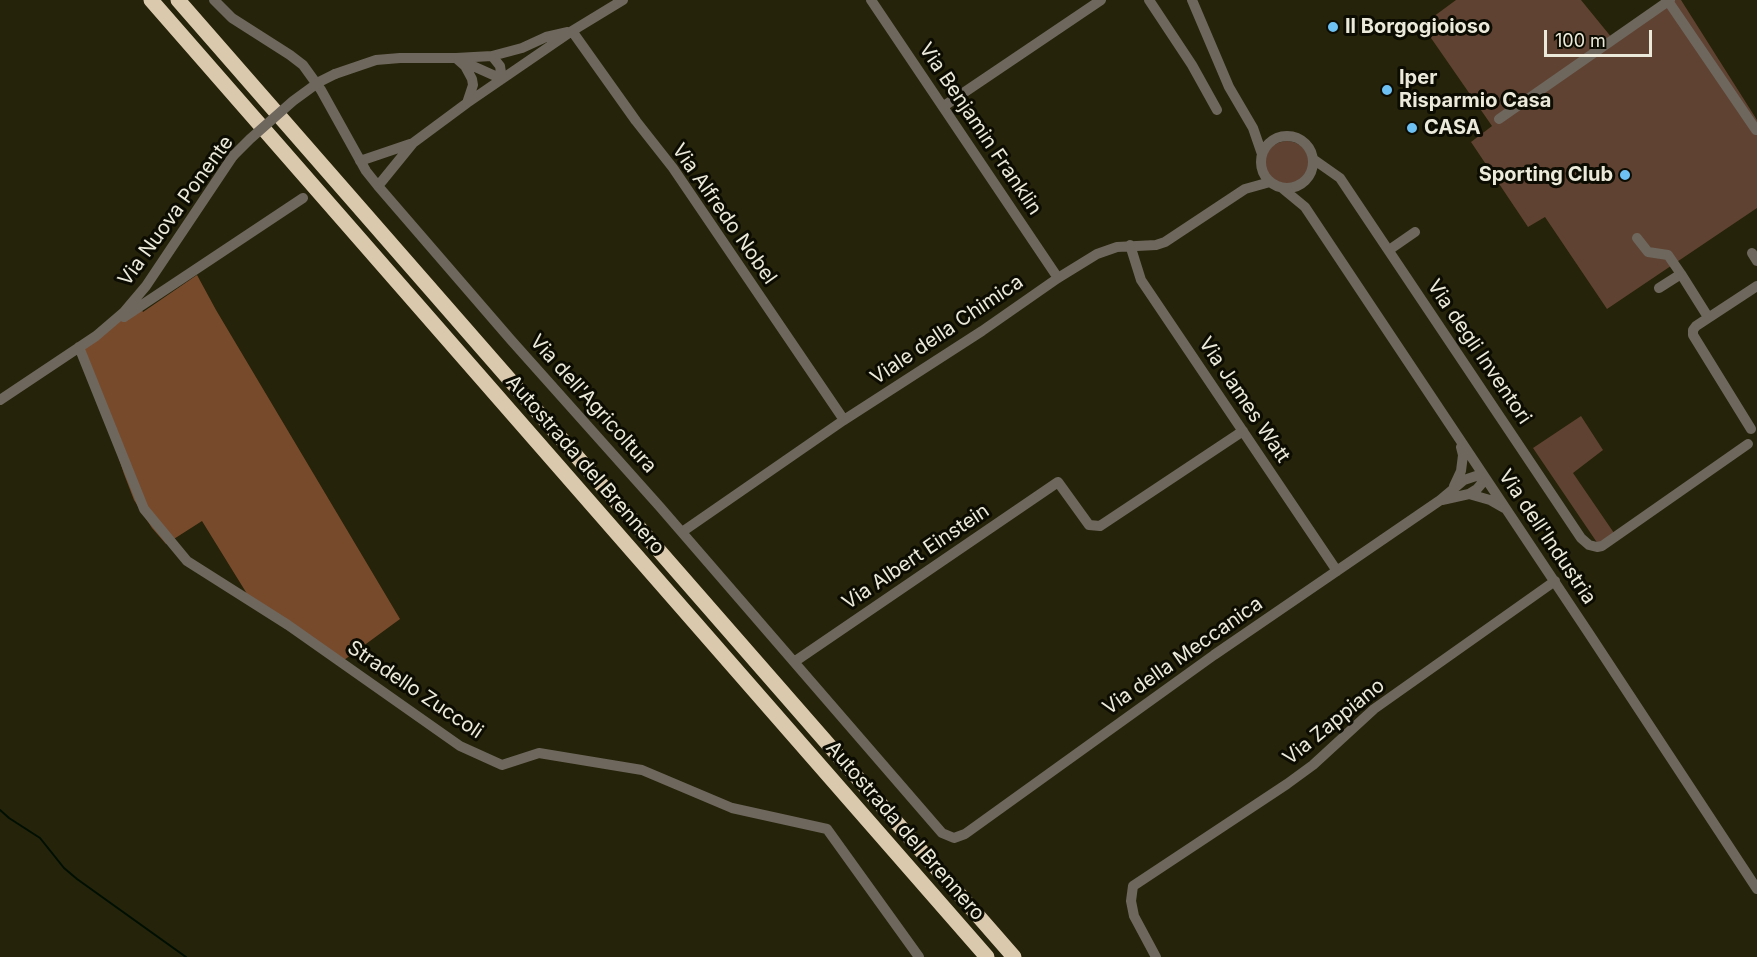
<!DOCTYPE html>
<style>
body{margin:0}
#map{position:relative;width:1757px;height:957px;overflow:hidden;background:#252309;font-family:Inter,sans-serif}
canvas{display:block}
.scale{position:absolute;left:1544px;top:30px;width:108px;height:27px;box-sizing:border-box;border:3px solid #ebeada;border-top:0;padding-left:8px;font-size:18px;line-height:21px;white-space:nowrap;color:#ebeada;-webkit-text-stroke:4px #0d0c03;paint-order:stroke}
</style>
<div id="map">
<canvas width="1757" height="957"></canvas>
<div class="scale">100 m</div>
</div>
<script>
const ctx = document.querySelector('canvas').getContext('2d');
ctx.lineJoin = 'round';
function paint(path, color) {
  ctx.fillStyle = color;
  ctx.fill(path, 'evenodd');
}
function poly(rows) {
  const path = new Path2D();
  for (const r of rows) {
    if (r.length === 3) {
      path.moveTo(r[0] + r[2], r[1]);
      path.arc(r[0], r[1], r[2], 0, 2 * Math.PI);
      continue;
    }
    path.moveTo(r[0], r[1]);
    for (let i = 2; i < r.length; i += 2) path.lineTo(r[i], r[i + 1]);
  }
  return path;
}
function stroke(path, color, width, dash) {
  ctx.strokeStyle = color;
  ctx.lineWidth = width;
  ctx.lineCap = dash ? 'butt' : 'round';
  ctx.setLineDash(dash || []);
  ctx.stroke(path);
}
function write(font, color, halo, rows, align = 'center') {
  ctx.font = font + ' Inter,sans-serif';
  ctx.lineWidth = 6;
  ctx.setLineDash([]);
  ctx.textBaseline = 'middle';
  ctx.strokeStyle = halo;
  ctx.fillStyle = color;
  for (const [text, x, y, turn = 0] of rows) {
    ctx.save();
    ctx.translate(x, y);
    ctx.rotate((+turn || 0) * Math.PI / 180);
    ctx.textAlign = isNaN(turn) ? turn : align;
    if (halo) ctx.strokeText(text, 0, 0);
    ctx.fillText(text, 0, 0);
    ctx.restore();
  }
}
paint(poly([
 [1456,0,1581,0,1612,38,1670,0,1681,0,1757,120,1757,208,1607,309,1545,217,1528,227,1471,142,1492,126,1422,25],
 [1287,163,22],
 [1581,416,1603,450,1573,473,1614,533,1598,544,1533,448]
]), '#5f4231');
paint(poly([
 [197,275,216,310,400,619,340,663,257,610,202,521,166,544,152,528,134,500,124,474,81,342,139,305,143,312]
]), '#784a2c');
stroke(poly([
 [0,810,9,818,40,838,64,868,77,879,186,957]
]), '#000f03', 2);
stroke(poly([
 [214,0,232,18,290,55,303,65,321,90,366,171,378,186,511,340,660,507,942,833,954,838,965,834,1214,655,1439,501,1464,480,1476,476,1484,477,1483,482,1477,489,1469,494],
 [871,0,1058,278],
 [1149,0,1192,65,1217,110],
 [1192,0,1229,87,1253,128,1262,154],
 [1668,1,1756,130],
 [572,31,636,121,673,168,844,420],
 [492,56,500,66,502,79],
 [456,58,465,66,472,79,473,85,467,103],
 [464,62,502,79],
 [335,74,376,60,400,58,456,58,492,56,522,48,546,37,568,32],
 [944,106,1101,0],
 [1499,119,1670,0],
 [1287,162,26],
 [1313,159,1340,178,1581,538,1589,545,1597,547,1602,546,1748,444],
 [360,161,413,143,467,103,572,31,623,0],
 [378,186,413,143],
 [1282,188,1305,207,1588,632,1757,889],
 [1637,238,1648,252,1668,255,1681,274],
 [1130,245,1141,280,1337,571],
 [1389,250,1415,232],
 [1752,253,1757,261],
 [1659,288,1681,274,1708,317],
 [124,317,303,198],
 [79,347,144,509,187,561,288,625,460,746,502,765,539,753,642,770,732,808,827,829,919,957],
 [0,400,96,336,124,312,146,286,233,156],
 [1751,429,1693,335,1693,330,1696,326,1757,286],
 [1454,486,1461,471,1463,455,1461,447],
 [1442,500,1469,494,1490,500,1504,508],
 [682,532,844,420,982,331,1058,278,1097,254,1117,247,1156,245,1165,242,1245,189,1270,182],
 [794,662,1058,482,1089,525,1100,526,1243,431],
 [1156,957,1134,916,1131,901,1133,886,1287,784,1313,765,1374,709,1555,581]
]), '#6e675d', 10);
stroke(poly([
 [151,0,987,957],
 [178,0,1014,957]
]), '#dbc9ae', 15);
stroke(poly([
 [233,156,250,139,293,101,319,82,335,74]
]), '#6e675d', 10);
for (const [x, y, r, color] of [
 [1333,27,6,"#6dc2f3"],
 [1387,90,6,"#6dc2f3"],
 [1412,128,6,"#6dc2f3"],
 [1625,175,6,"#6dc2f3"]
]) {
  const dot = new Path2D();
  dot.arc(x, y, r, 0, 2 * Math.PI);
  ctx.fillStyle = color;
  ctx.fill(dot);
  stroke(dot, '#0d0c03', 2);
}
write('bold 20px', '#ebeada', '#0d0c03', [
 ["Il Borgogioioso",1345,27],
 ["Iper",1399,78],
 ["Risparmio Casa",1399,101],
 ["CASA",1424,128],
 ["Sporting Club",1613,175,"right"]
], 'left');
write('20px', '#ebeada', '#0d0c03', [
 ["Via Benjamin Franklin",980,129,56],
 ["Via Nuova Ponente",176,211,-54],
 ["Via Alfredo Nobel",724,214,55],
 ["Viale della Chimica",947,330,-34],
 ["Via degli Inventori",1479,352,56],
 ["Via James Watt",1244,400,56],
 ["Via dell'Agricoltura",593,404,48],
 ["Autostrada del Brennero",585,465,49],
 ["Via dell'Industria",1547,537,56],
 ["Via Albert Einstein",916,557,-34],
 ["Via della Meccanica",1183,656,-35],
 ["Stradello Zuccoli",415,690,34],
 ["Via Zappiano",1334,722,-39],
 ["Autostrada del Brennero",905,831,49]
]);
</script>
